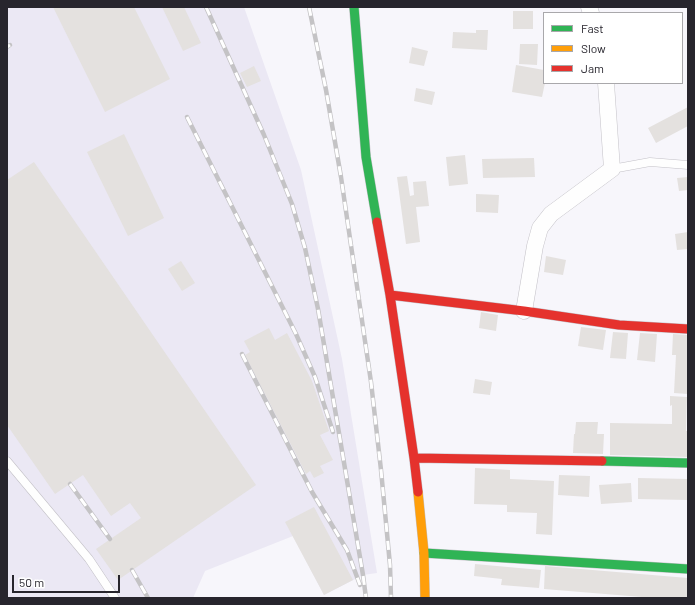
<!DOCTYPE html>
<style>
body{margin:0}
#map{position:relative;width:695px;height:605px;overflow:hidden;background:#f7f6fb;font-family:Barlow,sans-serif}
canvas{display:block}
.frame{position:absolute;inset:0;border:8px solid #27252d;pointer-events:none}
.legend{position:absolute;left:543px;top:12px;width:140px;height:72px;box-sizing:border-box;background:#fff;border:1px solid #a9a8ab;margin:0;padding:5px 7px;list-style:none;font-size:12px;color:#27252d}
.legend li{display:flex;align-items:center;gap:8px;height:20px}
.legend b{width:20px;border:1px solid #a9a8ab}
.scale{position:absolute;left:12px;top:575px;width:108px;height:18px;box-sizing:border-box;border:2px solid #27252d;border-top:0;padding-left:5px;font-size:12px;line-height:14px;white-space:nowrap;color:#27252d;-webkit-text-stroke:3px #fff;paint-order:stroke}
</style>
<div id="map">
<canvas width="695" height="605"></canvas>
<div class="frame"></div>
<ul class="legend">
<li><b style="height:5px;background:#30b455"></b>Fast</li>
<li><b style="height:5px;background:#ff9f0a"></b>Slow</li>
<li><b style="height:5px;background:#e5322d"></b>Jam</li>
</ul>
<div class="scale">50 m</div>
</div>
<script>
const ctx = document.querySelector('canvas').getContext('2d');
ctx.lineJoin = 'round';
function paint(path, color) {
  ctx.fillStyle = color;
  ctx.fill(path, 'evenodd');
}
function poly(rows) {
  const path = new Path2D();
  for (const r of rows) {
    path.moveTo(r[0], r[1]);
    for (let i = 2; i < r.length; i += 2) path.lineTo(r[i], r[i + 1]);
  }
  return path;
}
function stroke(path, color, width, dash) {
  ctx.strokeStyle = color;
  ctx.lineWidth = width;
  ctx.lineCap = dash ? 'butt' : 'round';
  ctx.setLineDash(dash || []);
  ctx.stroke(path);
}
paint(poly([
 [7,7,244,7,301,170,342,359,377,573,363,575,324,595,293,536,205,571,193,598,7,598]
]), '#ebe8f4');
paint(poly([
 [53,7,134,7,170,79,105,112],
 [162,7,184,7,201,43,183,51],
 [513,11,533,11,533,29,513,29],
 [476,30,488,30,487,50,452,48,453,32,476,33],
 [520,44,538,44,537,65,519,64],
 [412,47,428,51,424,66,409,63],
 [516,65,544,70,545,83,542,97,512,92],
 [254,66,261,81,247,87,240,73],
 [416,88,435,92,432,105,414,101],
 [688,107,688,126,656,143,648,128],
 [124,134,164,218,128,236,87,152],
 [465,155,468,184,449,186,446,157],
 [534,158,535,177,483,178,482,159],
 [34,162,256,485,118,580,96,549,141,518,130,503,111,516,83,475,55,494,7,425,7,180],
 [407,176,410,196,414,195,413,182,426,181,429,206,416,207,420,242,406,244,397,177],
 [688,177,688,190,679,191,677,178],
 [476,194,499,195,498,213,476,212],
 [688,232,688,249,677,250,675,234],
 [546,256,566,260,563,275,544,272],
 [181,261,195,283,182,291,168,269],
 [481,312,498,315,496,331,479,328],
 [581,327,606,330,603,350,578,346],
 [269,328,275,340,287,333,312,381,329,431,320,435,333,460,320,466,324,473,314,478,310,471,306,474,245,355,250,352,244,341],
 [613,332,628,333,626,359,610,358],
 [640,333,657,334,655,362,637,360],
 [673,334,688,335,688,394,674,393,676,355,672,355],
 [475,379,492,382,490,395,473,393],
 [670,396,687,397,686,431,688,431,688,457,610,455,610,423,672,424,672,405,670,406],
 [576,422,598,422,597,434,604,434,603,454,573,453,574,434,575,434],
 [475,468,510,470,510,479,554,481,552,535,536,534,537,513,507,512,507,505,474,504],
 [559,475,590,476,589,497,558,495],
 [638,478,688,479,688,500,638,499],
 [631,483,632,502,601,504,599,485],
 [314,507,353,580,324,595,285,522],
 [475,564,541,570,539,588,501,585,502,579,474,576],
 [545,566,688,578,688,598,654,598,544,589]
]), '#e4e1df');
const lane = poly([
 [612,169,650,162,688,165],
 [7,461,89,559,115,598]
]);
const street = poly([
 [589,7,591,13],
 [524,311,535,246,540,228,551,214,612,169,606,83]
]);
const fast = poly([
 [354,7,366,157,377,222],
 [602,461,688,463],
 [424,553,688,569]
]);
const slow = poly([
 [418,492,424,553,425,598]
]);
const jam = poly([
 [377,222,390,295,414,458,418,492],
 [390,295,524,311,619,325,688,329],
 [414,458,602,461]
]);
stroke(lane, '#c3c1c7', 9);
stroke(street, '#c3c1c7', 17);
stroke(fast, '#c3c1c7', 10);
stroke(slow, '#c3c1c7', 10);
stroke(jam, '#c3c1c7', 10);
stroke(lane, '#fefefe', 8);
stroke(street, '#fefefe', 16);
stroke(fast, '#30b455', 9);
stroke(slow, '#ff9f0a', 9);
stroke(jam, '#e5322d', 9);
const rail = poly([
 [206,7,264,135,292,204,305,248,318,309,363,575,366,598],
 [309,7,326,90,341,177,371,382,381,470,390,565,391,598],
 [7,47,10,45],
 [187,117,296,334,315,377,333,432],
 [242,354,312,492,347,550,360,585],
 [70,484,110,539],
 [132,570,148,598]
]);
stroke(rail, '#c4c3c5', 4.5);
stroke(rail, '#fff', 3, [9]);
</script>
